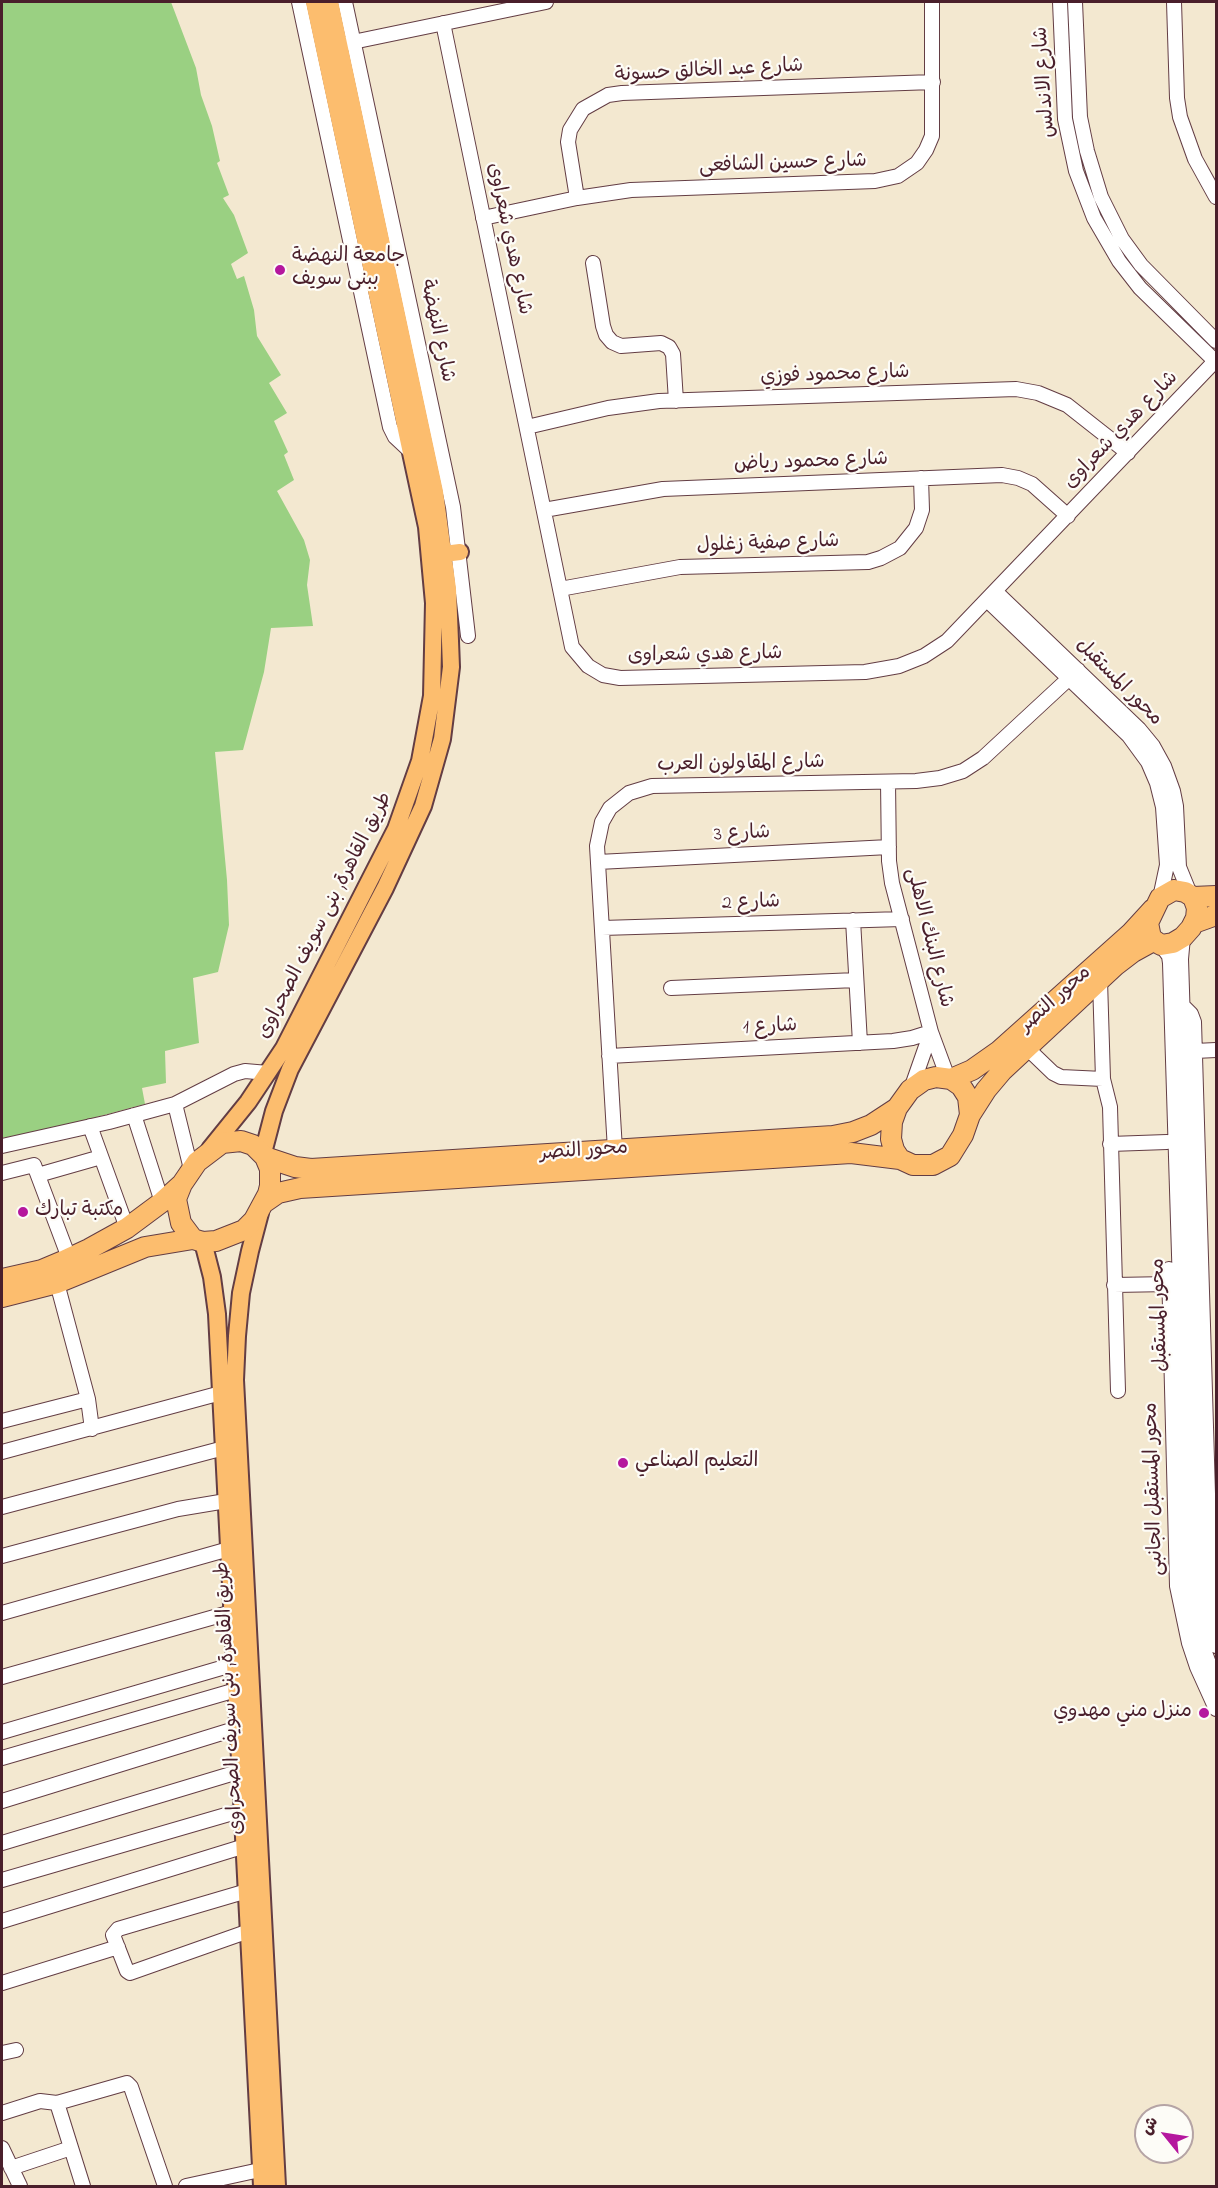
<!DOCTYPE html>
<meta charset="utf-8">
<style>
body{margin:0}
#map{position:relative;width:1218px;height:2188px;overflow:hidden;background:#f3e8d0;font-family:"Indie Flower","Playpen Sans Arabic",sans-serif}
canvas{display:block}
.frame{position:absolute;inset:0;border:3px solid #4a1f2b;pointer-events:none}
.north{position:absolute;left:1134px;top:2104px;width:60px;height:60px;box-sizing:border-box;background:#fdfcf7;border:2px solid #b5a4a5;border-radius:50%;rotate:300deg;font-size:16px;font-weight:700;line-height:24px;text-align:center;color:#4a1f2b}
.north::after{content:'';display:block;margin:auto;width:21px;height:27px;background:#b5179e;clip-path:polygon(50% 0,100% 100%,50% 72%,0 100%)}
</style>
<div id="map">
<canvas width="1218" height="2188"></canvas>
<div class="frame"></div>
<div class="north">ش</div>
</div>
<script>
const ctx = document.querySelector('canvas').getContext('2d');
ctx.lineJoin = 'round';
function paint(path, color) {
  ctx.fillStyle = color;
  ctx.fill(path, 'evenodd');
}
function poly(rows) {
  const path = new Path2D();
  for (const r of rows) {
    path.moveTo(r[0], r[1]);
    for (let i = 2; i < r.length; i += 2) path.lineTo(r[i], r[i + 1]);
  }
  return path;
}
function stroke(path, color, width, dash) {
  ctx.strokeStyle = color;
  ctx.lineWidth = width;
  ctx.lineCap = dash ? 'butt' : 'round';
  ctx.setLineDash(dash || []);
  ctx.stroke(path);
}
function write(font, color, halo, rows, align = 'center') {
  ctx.font = font + ' "Indie Flower","Playpen Sans Arabic",sans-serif';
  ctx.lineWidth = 4.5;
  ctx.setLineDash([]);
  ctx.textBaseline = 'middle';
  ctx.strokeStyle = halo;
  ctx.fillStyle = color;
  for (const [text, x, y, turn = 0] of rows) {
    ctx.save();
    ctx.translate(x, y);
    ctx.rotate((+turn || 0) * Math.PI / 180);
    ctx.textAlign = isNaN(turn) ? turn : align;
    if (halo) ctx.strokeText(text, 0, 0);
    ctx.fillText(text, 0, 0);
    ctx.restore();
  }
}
paint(poly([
 [2,2,171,2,196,68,201,95,212,126,220,161,217,163,229,195,223,198,234,215,248,253,231,264,237,279,244,276,254,310,257,336,281,375,269,383,287,413,274,421,288,452,284,455,294,480,277,491,304,540,310,560,307,585,313,626,271,628,264,672,243,750,215,752,227,880,229,925,218,972,193,978,199,1043,165,1051,166,1083,142,1088,145,1104,56,1128,2,1138]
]), '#9ad082');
const minor = poly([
 [299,2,390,427,395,437,411,452],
 [345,2,453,507,468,636],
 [1060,2,1065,119,1076,171,1094,218,1119,261,1140,288,1216,362],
 [1075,2,1080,117,1087,151,1101,197,1122,239,1141,265,1216,341],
 [1174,2,1177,98,1180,117,1195,159,1216,197],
 [443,23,572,647,588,666,603,675,620,678,865,672,899,666,924,656,947,641,1216,360],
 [348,43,546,2],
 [577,198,568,142,570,130,583,109,608,95,622,93,933,82],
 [483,218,577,198,631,190,875,181,898,176,917,163,926,150,932,136,932,2],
 [593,263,603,326,606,335,612,342,621,346,661,343,669,347,673,354,676,401],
 [527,427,608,408,659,401,1016,389,1038,393,1067,405,1128,453],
 [544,510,663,489,1002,475,1018,478,1032,484,1068,516],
 [560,589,680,567,868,562,881,558,900,548,916,528,922,510,921,478],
 [995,591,1139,729,1153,746,1164,766,1173,791,1176,806,1179,867,1190,894],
 [987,600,1129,736,1148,762,1157,783,1163,807,1167,865,1160,898],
 [888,782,889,861,892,883,931,1032,948,1078],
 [598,862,889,847],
 [853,920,860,1043],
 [602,928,902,919],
 [1183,937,1181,959,1200,1561,1207,1612,1216,1646],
 [1161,945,1169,956,1170,963,1189,1578,1201,1641,1216,1683],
 [1100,980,1103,1079,1110,1107,1118,1391],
 [671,988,856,980],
 [1183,1006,1191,1014,1194,1022,1210,1561,1216,1609],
 [1027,1048,1053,1073,1061,1077,1103,1079],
 [1195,1051,1216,1050],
 [609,1056,893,1041,912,1038,931,1032],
 [911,1089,931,1032],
 [175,1104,191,1169],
 [134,1115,162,1202],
 [90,1126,127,1228],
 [1110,1144,1167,1142],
 [2,1146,109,1122,175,1104,234,1074,245,1071,268,1073],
 [615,1150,597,846,602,822,610,808,629,793,652,786,916,781,940,778,963,771,983,758,1078,670],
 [2,1173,34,1165,69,1258],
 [38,1175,101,1157],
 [1169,1269,1177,1586,1189,1643,1197,1667,1216,1709],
 [57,1283,88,1399,92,1429],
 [1114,1285,1170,1284],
 [2,1421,88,1399],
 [2,1452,221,1393],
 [2,1507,224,1448],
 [2,1556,178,1509,226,1501],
 [2,1613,229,1549],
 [2,1677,232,1612],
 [2,1732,235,1664],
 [2,1758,236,1690],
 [2,1801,238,1728],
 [2,1843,241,1771],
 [2,1880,243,1810],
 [247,1891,118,1929,113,1935,127,1971,130,1973,249,1931],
 [2,1921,245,1846],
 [2,1983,118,1947],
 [2,2053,16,2050],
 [57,2103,83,2186],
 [2,2113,40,2101,57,2103,127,2083,131,2087,165,2186],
 [2,2148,20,2186],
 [11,2168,71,2148],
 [186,2186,269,2168]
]);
const major = poly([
 [444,554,460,552],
 [210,1149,248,1102,284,1048,396,829,420,761,432,696,434,603,427,527,314,2],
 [263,1153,274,1111,290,1069,385,888,423,806,442,739,451,667,448,589,435,492,330,2],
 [260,1213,250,1251,241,1293,237,1336,235,1380,277,2186],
 [203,1242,212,1277,217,1314,262,2186]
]);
const highway = poly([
 [1174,890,1185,892,1193,897,1197,908,1196,918,1191,928,1183,937,1173,943,1161,945,1151,938,1148,923,1160,898,1174,890],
 [1193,897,1216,896],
 [1194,923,1216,915],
 [936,1077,951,1079,961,1086,968,1097,970,1115,963,1135,950,1156,933,1165,913,1165,900,1159,894,1150,891,1139,892,1122,897,1108,910,1090,924,1080,936,1077],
 [951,1079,972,1070,999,1051,1131,933,1153,909],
 [970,1115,986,1090,1002,1071,1116,965,1133,952,1153,941],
 [265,1157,295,1167,311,1169,833,1136,853,1132,871,1125,897,1108],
 [265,1202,278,1193,300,1188,851,1153,900,1159],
 [2,1279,42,1270,61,1262,89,1249,127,1228,162,1202,182,1184,197,1162,222,1143,241,1141,253,1145,265,1157,270,1169,270,1186,268,1194,254,1220,244,1230,216,1241,203,1242,193,1239,181,1223,176,1199,182,1184],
 [2,1297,57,1283,145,1247,193,1239]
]);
stroke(minor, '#633d44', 16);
stroke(major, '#633d44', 20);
stroke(highway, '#633d44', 22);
stroke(minor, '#fff', 14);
stroke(major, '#fcbd6e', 16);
stroke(highway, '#fcbd6e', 20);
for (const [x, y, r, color] of [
 [280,270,6,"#b5179e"],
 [23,1212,6,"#b5179e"],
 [623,1463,6,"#b5179e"],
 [1204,1713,6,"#b5179e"]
]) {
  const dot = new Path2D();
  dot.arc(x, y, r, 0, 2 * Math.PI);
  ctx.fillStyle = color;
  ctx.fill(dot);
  stroke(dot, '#fdfcf7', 2);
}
write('20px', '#4a1f2b', '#fdfcf7', [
 ["شارع عبد الخالق حسونة",709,72,-3],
 ["شارع الاندلس",1046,82,-94],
 ["شارع حسين الشافعى",783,165,-2],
 ["شارع هدي شعراوى",508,239,78],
 ["شارع النهضة",436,331,78],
 ["شارع محمود فوزي",835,376,-2],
 ["شارع هدي شعراوى",1122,431,-46],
 ["شارع محمود رياض",811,463,-2],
 ["شارع صفية زغلول",768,545,-2],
 ["شارع هدي شعراوى",705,656,-1],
 ["محور المستقبل",1118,683,45],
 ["شارع المقاولون العرب",741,765,-1],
 ["شارع 3",742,835,-3],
 ["شارع 2",751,904,-2],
 ["طريق القاهرة, بنى سويف الصحراوى",326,916,-63],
 ["شارع البنك الاهلى",928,938,76],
 ["محور النصر",1056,1000,-42],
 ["شارع 1",770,1028,-3],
 ["محور النصر",584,1152,-4],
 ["محور المستقبل",1161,1315,-92],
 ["محور المستقبل الجانبى",1155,1489,-92],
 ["طريق القاهرة, بنى سويف الصحراوى",231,1698,-93]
]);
write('20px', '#4a1f2b', '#fdfcf7', [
 ["جامعة النهضة",292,258],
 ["ببنى سويف",292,281],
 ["مكتبة تبارك",35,1212],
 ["التعليم الصناعي",635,1463],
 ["منزل مني مهدوي",1192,1713,"right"]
], 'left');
</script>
